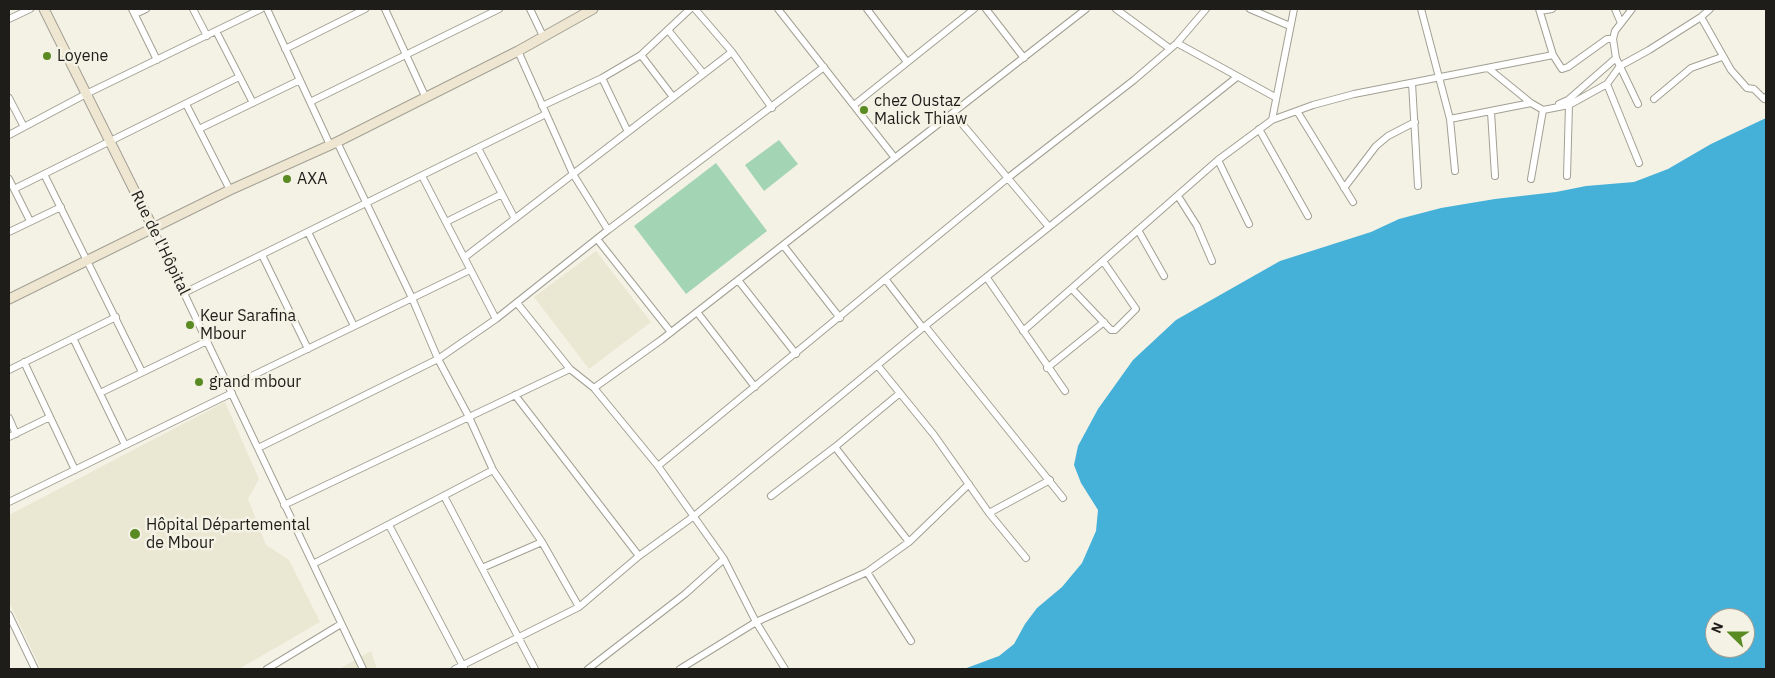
<!DOCTYPE html>
<meta charset="utf-8">
<style>
body{margin:0}
#map{position:relative;width:1775px;height:678px;overflow:hidden;background:#f4f2e5;font-family:"IBM Plex Sans",sans-serif}
canvas{display:block}
.frame{position:absolute;inset:0;border:10px solid #1e1d19;pointer-events:none}
.north{position:absolute;left:1705px;top:608px;width:50px;height:50px;box-sizing:border-box;background:#f4f2e5;border:1px solid #9e9d93;border-radius:50%;rotate:292deg;font-size:14px;font-weight:700;line-height:20px;text-align:center;color:#1e1d19}
.north::after{content:'';display:block;margin:auto;width:18px;height:22px;background:#598b22;clip-path:polygon(50% 0,100% 100%,50% 72%,0 100%)}
</style>
<div id="map">
<canvas width="1775" height="678"></canvas>
<div class="frame"></div>
<div class="north">N</div>
</div>
<script>
const ctx = document.querySelector('canvas').getContext('2d');
ctx.lineJoin = 'round';
function paint(path, color) {
  ctx.fillStyle = color;
  ctx.fill(path, 'evenodd');
}
function poly(rows) {
  const path = new Path2D();
  for (const r of rows) {
    path.moveTo(r[0], r[1]);
    for (let i = 2; i < r.length; i += 2) path.lineTo(r[i], r[i + 1]);
  }
  return path;
}
function stroke(path, color, width, dash) {
  ctx.strokeStyle = color;
  ctx.lineWidth = width;
  ctx.lineCap = dash ? 'butt' : 'round';
  ctx.setLineDash(dash || []);
  ctx.stroke(path);
}
function write(font, color, halo, rows, align = 'center') {
  ctx.font = font + ' "IBM Plex Sans",sans-serif';
  ctx.lineWidth = 5;
  ctx.setLineDash([]);
  ctx.textBaseline = 'middle';
  ctx.strokeStyle = halo;
  ctx.fillStyle = color;
  for (const [text, x, y, turn = 0] of rows) {
    ctx.save();
    ctx.translate(x, y);
    ctx.rotate((+turn || 0) * Math.PI / 180);
    ctx.textAlign = isNaN(turn) ? turn : align;
    if (halo) ctx.strokeText(text, 0, 0);
    ctx.fillText(text, 0, 0);
    ctx.restore();
  }
}
paint(poly([
 [596,251,651,322,589,369,534,297],
 [225,402,259,479,248,499,266,545,289,560,320,622,239,669,41,669,9,602,9,515],
 [371,651,377,669,339,669]
]), '#eae7d3');
paint(poly([
 [779,140,798,164,764,191,745,165],
 [716,163,767,231,686,294,634,226]
]), '#a3d4b3');
paint(poly([
 [1766,118,1766,669,964,669,999,656,1014,644,1025,624,1037,608,1062,587,1082,563,1096,531,1098,510,1081,483,1074,465,1078,446,1098,409,1133,360,1176,320,1280,261,1371,232,1399,219,1441,208,1495,199,1556,192,1586,186,1634,182,1668,169,1711,144],
 [1715,618,1745,618,1745,648,1715,648]
]), '#45b0d8');
const street = poly([
 [132,9,157,60],
 [193,9,207,36],
 [267,9,330,145],
 [385,9,425,96],
 [530,9,543,36],
 [695,9,732,52,772,108],
 [778,9,895,158],
 [867,9,907,62],
 [986,9,1024,58],
 [1116,9,1169,48],
 [1250,9,1290,26],
 [1421,9,1450,119,1455,171],
 [1539,9,1553,55,1562,69,1568,67,1607,39,1613,39],
 [1615,9,1621,23],
 [1632,9,1615,31,1613,39,1616,58,1638,104],
 [1540,11,1552,9],
 [135,14,146,9],
 [1701,17,1731,70,1747,88,1754,89,1764,99,1766,97],
 [9,19,30,9],
 [668,30,703,73],
 [216,31,253,103],
 [1177,43,1275,97],
 [285,49,365,9],
 [518,51,573,174,608,230],
 [641,55,673,97],
 [1488,68,1531,103],
 [602,78,628,132],
 [1412,83,1418,186],
 [1607,84,1639,163],
 [9,98,24,127],
 [1654,99,1691,68,1722,57],
 [310,102,499,9],
 [186,104,230,190],
 [1559,104,1568,100,1616,58],
 [854,105,974,9],
 [542,106,602,78,641,55,690,9],
 [1297,111,1353,202],
 [1491,112,1495,176],
 [953,113,1049,227],
 [1450,119,1531,103,1543,110,1569,105,1607,84,1620,66,1649,50,1701,17,1710,9],
 [1272,120,1294,9],
 [199,129,300,80],
 [1259,129,1308,216],
 [9,135,86,94,261,9],
 [337,142,412,298,438,359,469,417,493,470,542,542,579,607],
 [478,148,515,219],
 [1218,160,1249,224],
 [44,174,142,372],
 [422,176,496,319],
 [1567,176,1569,105],
 [9,179,30,221],
 [1531,179,1543,110],
 [1344,188,1376,146,1388,136,1415,122],
 [14,189,239,77],
 [1178,196,1197,226,1212,261],
 [446,222,502,194],
 [153,228,363,669],
 [1138,230,1164,276],
 [9,232,61,207],
 [308,232,354,326],
 [597,239,670,331],
 [783,245,840,318],
 [262,255,308,349],
 [465,257,732,52],
 [987,278,1065,391],
 [738,280,796,354],
 [886,280,923,328],
 [1072,289,1111,330,1115,330,1136,309,1103,261],
 [184,293,546,114],
 [517,303,570,369,594,388,658,466,724,559,756,622,785,669],
 [697,312,755,387],
 [925,326,1063,498],
 [1023,331,1218,160,1272,120,1313,105,1354,94,1553,55],
 [73,338,125,445],
 [24,362,75,470],
 [878,366,934,435,989,513,1026,558],
 [1047,368,1104,322],
 [9,370,116,317],
 [229,387,470,270],
 [594,388,661,340,1086,9],
 [100,393,207,341],
 [515,395,639,556],
 [9,418,16,434],
 [9,437,50,417],
 [835,447,909,542],
 [258,448,438,359,496,319,608,230,824,67],
 [658,466,1009,177,1134,80,1177,43,1206,9],
 [444,496,535,669],
 [771,496,835,447,900,393],
 [9,502,232,393],
 [284,505,570,369],
 [989,513,1050,480],
 [389,525,464,668],
 [313,564,493,470],
 [482,568,542,542],
 [867,572,911,641],
 [9,615,35,669],
 [267,669,341,624],
 [455,669,579,607,639,556,694,516,925,326,1237,77],
 [588,669,685,594,724,559],
 [680,669,756,622,867,572,909,542,969,484]
]);
const secondary = poly([
 [44,9,153,228],
 [9,299,230,190,337,142,518,51,593,9]
]);
stroke(street, '#a2a094', 8);
stroke(secondary, '#a2a094', 11);
stroke(street, '#fff', 6);
stroke(secondary, '#efe6d1', 9);
for (const [x, y, r, color] of [
 [47,56,5,"#598b22"],
 [864,110,5,"#598b22"],
 [287,179,5,"#598b22"],
 [190,325,5,"#598b22"],
 [199,382,5,"#598b22"],
 [135,534,6,"#598b22"]
]) {
  const dot = new Path2D();
  dot.arc(x, y, r, 0, 2 * Math.PI);
  ctx.fillStyle = color;
  ctx.fill(dot);
  stroke(dot, '#f4f2e5', 2);
}
write('16px', '#1e1d19', '#f4f2e5', [
 ["Loyene",57,56],
 ["chez Oustaz",874,101],
 ["Malick Thiaw",874,119],
 ["AXA",297,179],
 ["Keur Sarafina",200,316],
 ["Mbour",200,334],
 ["grand mbour",209,382],
 ["Hôpital Départemental",146,525],
 ["de Mbour",146,543]
], 'left');
write('16px', '#1e1d19', '#f4f2e5', [
 ["Rue de l'Hôpital",160,243,64]
]);
</script>
